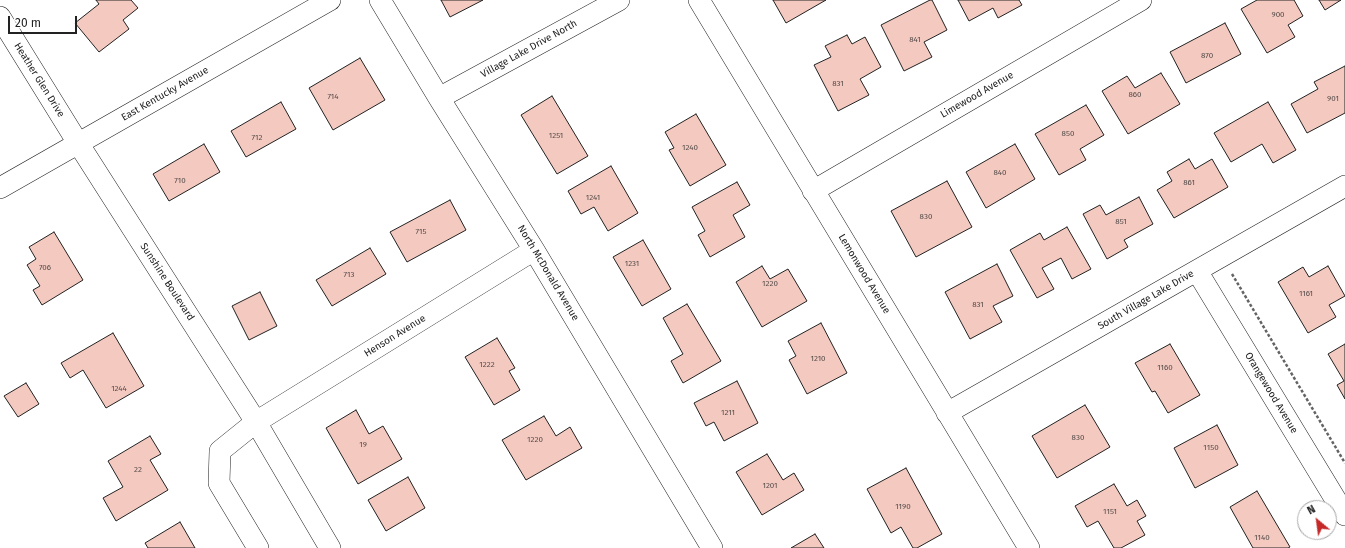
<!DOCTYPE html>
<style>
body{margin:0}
#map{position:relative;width:1345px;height:548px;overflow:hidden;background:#fff;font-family:"Fira Sans",sans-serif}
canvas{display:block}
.north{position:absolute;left:1297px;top:500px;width:40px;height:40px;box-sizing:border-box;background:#fff;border:1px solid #a7a7a7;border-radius:50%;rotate:331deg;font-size:11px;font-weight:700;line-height:16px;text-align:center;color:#222}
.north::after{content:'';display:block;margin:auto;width:14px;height:18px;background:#c62828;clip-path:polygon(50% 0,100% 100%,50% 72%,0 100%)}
.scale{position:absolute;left:8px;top:16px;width:69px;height:18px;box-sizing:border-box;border:2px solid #222;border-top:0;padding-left:5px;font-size:12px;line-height:14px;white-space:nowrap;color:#222;-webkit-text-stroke:3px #fff;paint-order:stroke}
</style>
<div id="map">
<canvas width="1345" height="548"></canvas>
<div class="north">N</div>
<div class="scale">20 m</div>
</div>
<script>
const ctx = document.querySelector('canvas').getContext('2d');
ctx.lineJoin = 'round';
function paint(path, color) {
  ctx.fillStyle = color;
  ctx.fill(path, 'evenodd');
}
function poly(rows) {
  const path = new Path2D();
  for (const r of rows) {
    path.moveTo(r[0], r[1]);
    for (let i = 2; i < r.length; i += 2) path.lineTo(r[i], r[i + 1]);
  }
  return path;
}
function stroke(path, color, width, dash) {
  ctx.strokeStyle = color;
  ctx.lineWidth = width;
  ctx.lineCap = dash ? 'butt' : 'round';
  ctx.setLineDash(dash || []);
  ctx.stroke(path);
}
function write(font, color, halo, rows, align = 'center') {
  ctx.font = font + ' "Fira Sans",sans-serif';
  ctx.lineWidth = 3;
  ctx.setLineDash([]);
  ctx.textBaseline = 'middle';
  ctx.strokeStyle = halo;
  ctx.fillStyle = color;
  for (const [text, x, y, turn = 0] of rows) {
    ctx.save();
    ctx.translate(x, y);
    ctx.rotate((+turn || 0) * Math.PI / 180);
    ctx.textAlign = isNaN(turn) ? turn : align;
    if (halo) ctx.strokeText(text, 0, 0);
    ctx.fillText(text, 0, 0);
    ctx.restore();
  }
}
const building = poly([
 [96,0,131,0,138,8,123,20,129,29,99,52,75,23,99,4,96,0],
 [441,0,483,0,450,17,441,0],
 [773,0,826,0,786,23,773,0],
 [930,0,932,0,947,30,924,42,932,57,904,71,881,25,930,0],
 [958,0,1019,0,1022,5,998,18,993,8,969,21,958,0],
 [1257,0,1294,0,1303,16,1288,25,1295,37,1267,53,1241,9,1257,0],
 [1319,0,1341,0,1325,10,1319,0],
 [1225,23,1241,54,1186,83,1170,52,1225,23],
 [847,35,852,44,865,37,881,67,860,79,869,95,838,111,814,65,831,57,825,46,847,35],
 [360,58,385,100,333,130,309,88,360,58],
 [1345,66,1345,113,1307,133,1291,104,1318,89,1314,82,1345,66],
 [1161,73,1180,104,1128,134,1102,91,1127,76,1135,88,1161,73],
 [552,96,588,156,557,174,521,115,552,96],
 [281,102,296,129,246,157,231,131,281,102],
 [1268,102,1296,150,1273,163,1262,144,1231,162,1214,133,1268,102],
 [1086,105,1104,135,1080,149,1086,160,1059,175,1035,134,1086,105],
 [696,114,726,165,690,186,669,150,674,148,665,132,696,114],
 [204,144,220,172,169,201,153,174,204,144],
 [1015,144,1035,179,986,208,966,172,1015,144],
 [1189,159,1195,169,1212,159,1228,187,1174,218,1157,190,1172,181,1167,172,1189,159],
 [611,166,638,213,608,231,594,207,581,214,568,191,611,166],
 [947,181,972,227,916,257,891,211,947,181],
 [737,182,750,205,733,215,745,237,710,257,698,235,705,231,692,207,737,182],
 [1139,197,1153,224,1124,240,1128,247,1107,259,1083,214,1100,205,1106,215,1139,197],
 [450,200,466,230,407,262,390,232,450,200],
 [1067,227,1091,269,1072,279,1061,258,1042,268,1054,289,1037,298,1010,250,1040,233,1044,240,1067,227],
 [54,232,83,280,42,305,33,290,40,286,27,265,36,259,29,247,54,232],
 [643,240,671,289,642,306,613,257,643,240],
 [370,248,386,274,332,306,316,280,370,248],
 [997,264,1013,296,993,306,1002,322,970,339,945,292,997,264],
 [762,266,770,279,788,269,807,301,762,327,736,282,762,266],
 [1328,266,1345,296,1329,305,1336,317,1308,333,1278,282,1303,267,1309,277,1328,266],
 [260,292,277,326,249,340,232,306,260,292],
 [687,304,721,361,683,383,671,361,683,354,663,318,687,304],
 [821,323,847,373,807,394,789,360,796,356,788,341,821,323],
 [113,333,144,386,106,408,83,370,70,378,61,363,113,333],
 [497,338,515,368,509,371,520,390,494,405,465,357,497,338],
 [1170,344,1200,395,1168,413,1155,391,1152,392,1135,363,1170,344],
 [1345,344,1345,399,1337,385,1344,381,1328,354,1345,344],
 [737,381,758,423,724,441,714,422,706,426,694,403,737,381],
 [26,383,39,404,18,417,4,396,26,383],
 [1085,405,1110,447,1057,478,1032,436,1085,405],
 [356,410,369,434,383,426,402,459,358,484,326,428,356,410],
 [544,416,556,436,570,427,582,448,526,480,502,440,544,416],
 [1217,425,1238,465,1195,488,1174,448,1217,425],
 [150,436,161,454,150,460,168,490,116,521,103,498,123,487,108,461,150,436],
 [767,454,783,480,794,473,804,490,762,515,736,472,767,454],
 [906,468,942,534,917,548,913,548,901,527,891,533,867,489,906,468],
 [408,477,425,508,386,531,368,500,408,477],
 [1114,484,1127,506,1137,500,1146,516,1137,521,1145,535,1121,548,1114,548,1098,521,1087,527,1075,506,1114,484],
 [1257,491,1290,547,1288,548,1253,548,1230,507,1257,491],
 [180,522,195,548,148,548,145,543,180,522],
 [815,534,824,548,791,548,815,534]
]);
paint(building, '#f3c9c0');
stroke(building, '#222', 1);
const street = poly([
 [380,0,439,98,534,250,712,548],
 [699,0,1029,548],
 [0,17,78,143,256,422,330,548],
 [439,98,619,0],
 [0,188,330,0],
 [813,191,1141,0],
 [1197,271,1345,515],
 [947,413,1345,186],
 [258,548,219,483,220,451,256,422,534,250]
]);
stroke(street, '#222', 22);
stroke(poly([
 [1232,274,1345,463]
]), '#646464', 2.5, [3, 2]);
stroke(street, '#fff', 21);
write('8px', '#564c4a', null, [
 ["900",1278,15],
 ["841",915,40],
 ["870",1207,56],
 ["831",838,84],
 ["860",1135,95],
 ["714",333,97],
 ["901",1333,99],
 ["850",1068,134],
 ["1251",556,136],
 ["712",257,138],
 ["1240",690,148],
 ["840",1000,173],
 ["710",180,181],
 ["861",1189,183],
 ["1241",593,198],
 ["830",926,217],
 ["851",1121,222],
 ["715",421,232],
 ["1231",632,264],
 ["706",45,268],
 ["713",349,275],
 ["1220",770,284],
 ["1161",1306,294],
 ["831",978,305],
 ["1210",818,359],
 ["1222",487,365],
 ["1160",1165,368],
 ["1244",119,389],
 ["1211",728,413],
 ["830",1078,438],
 ["1220",535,440],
 ["19",363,445],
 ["1150",1211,448],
 ["22",138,470],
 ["1201",770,486],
 ["1190",903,507],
 ["1151",1110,512],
 ["1140",1262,538]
]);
write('10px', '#222', '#fff', [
 ["Village Lake Drive North",529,49,-29],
 ["Heather Glen Drive",39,80,58],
 ["East Kentucky Avenue",165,94,-30],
 ["Limewood Avenue",977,95,-30],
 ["North McDonald Avenue",548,273,59],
 ["Lemonwood Avenue",864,274,59],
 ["Sunshine Boulevard",167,282,57],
 ["South Village Lake Drive",1146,300,-30],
 ["Henson Avenue",395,336,-32],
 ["Orangewood Avenue",1271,393,59]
]);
</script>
